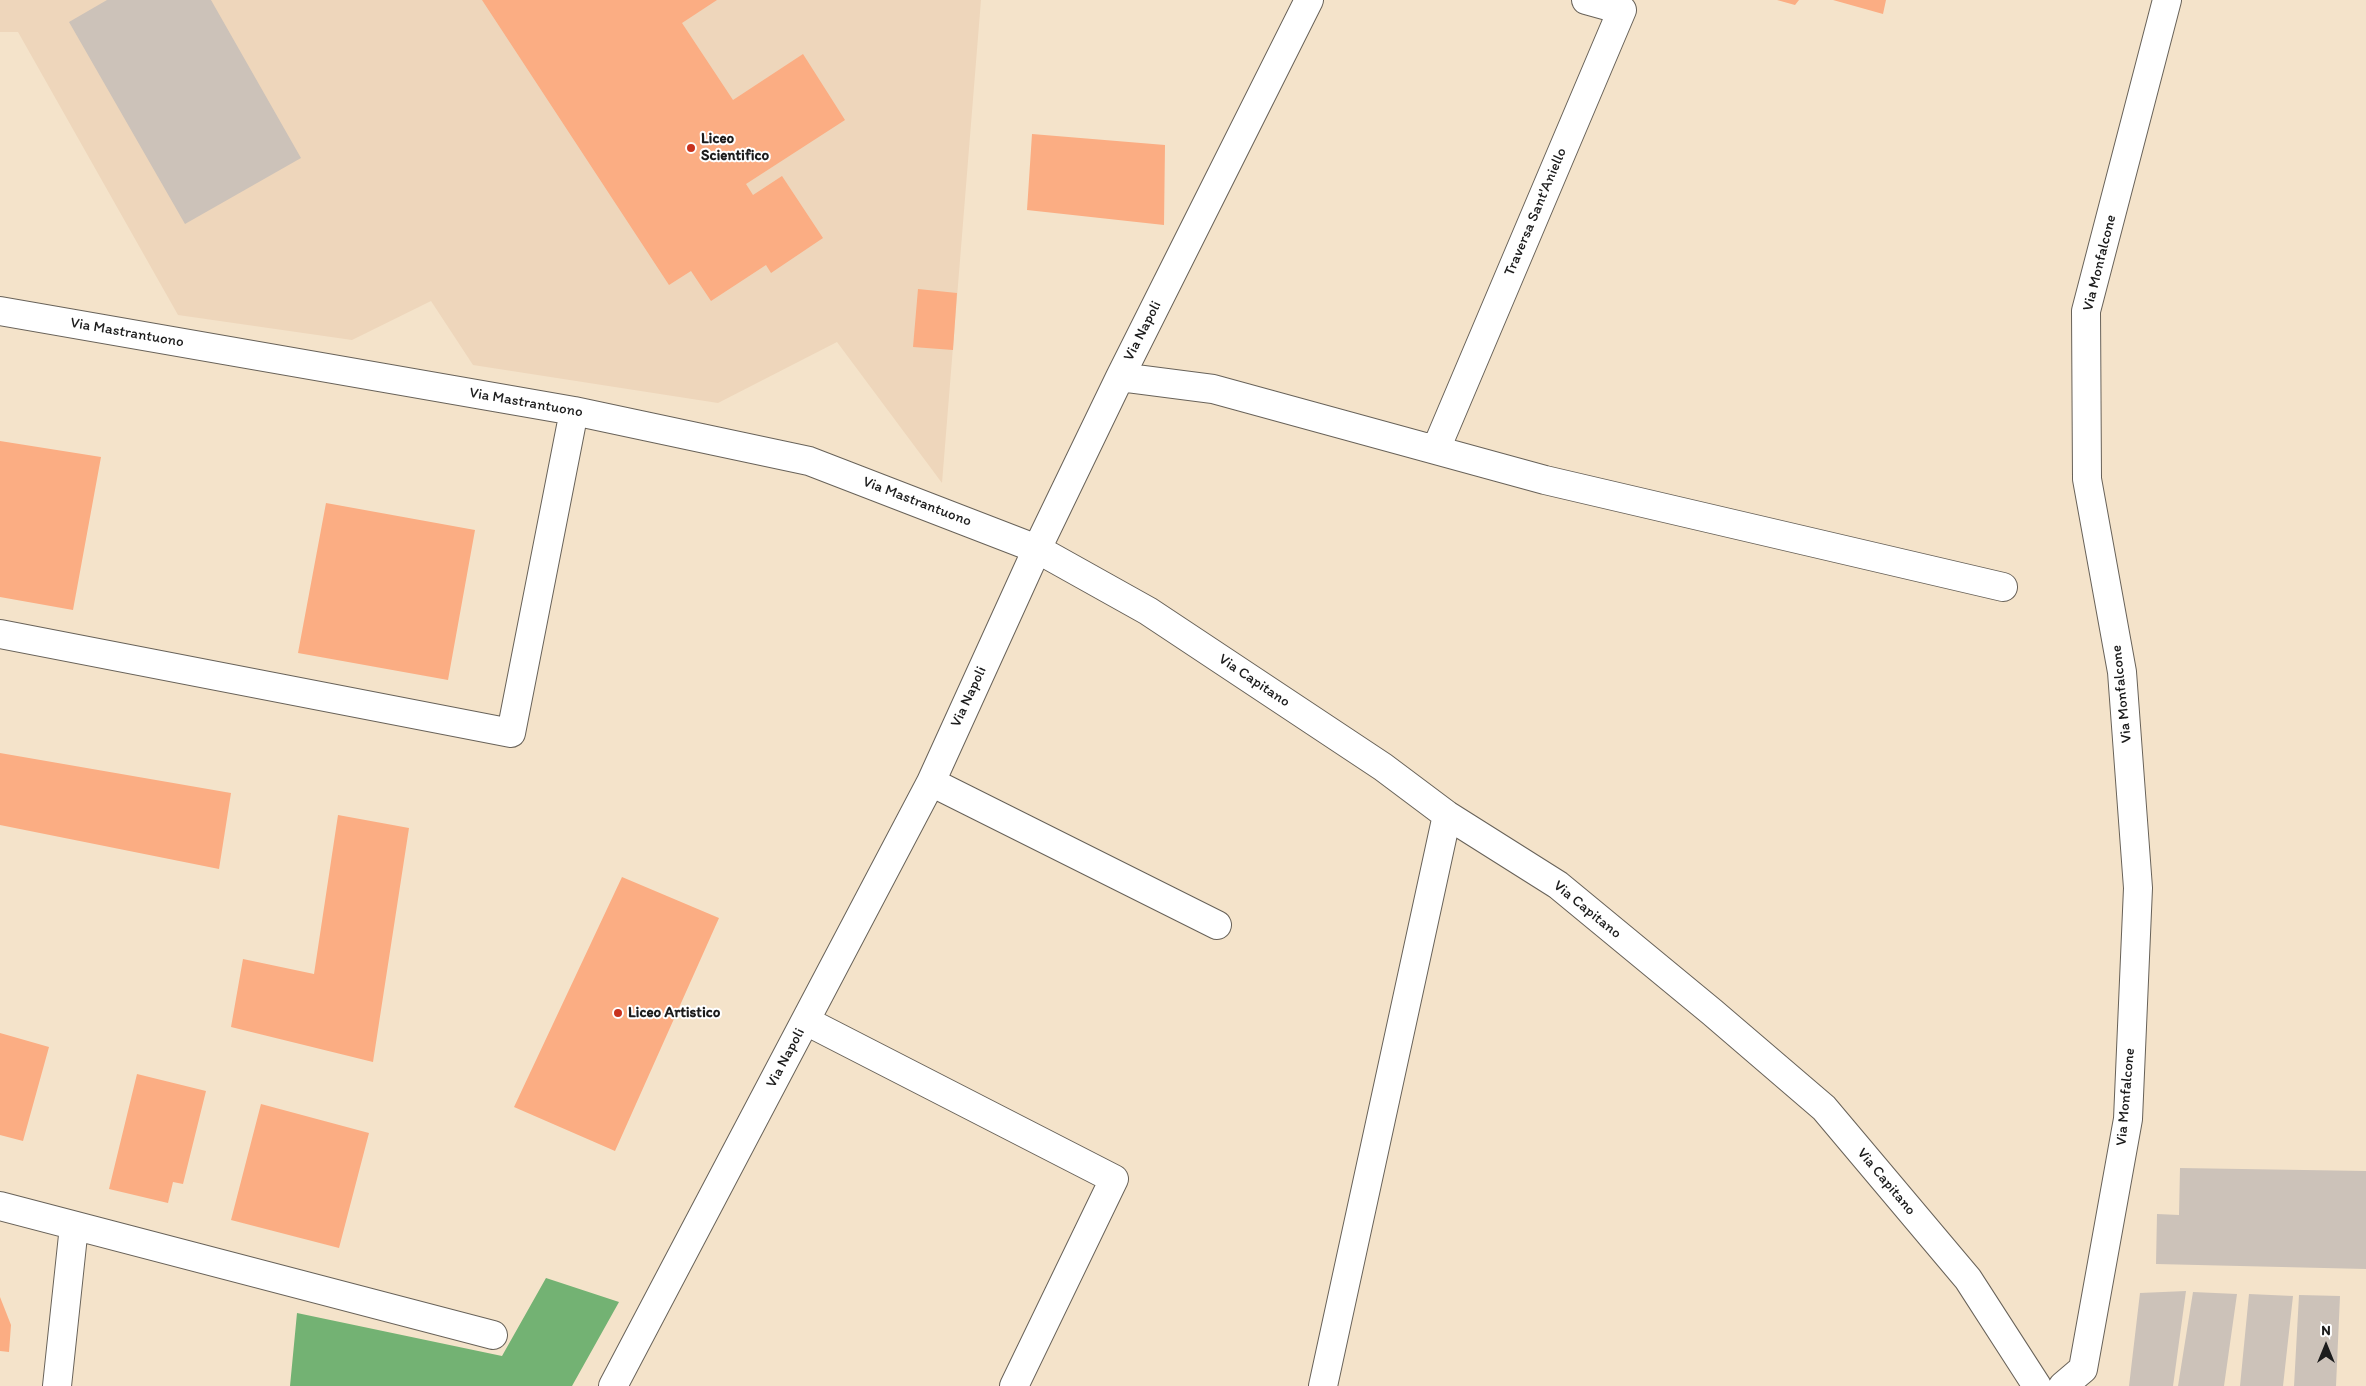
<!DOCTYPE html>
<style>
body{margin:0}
#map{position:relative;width:2366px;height:1386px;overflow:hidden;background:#f4e3ca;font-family:Itim,sans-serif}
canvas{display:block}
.north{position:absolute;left:2301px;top:1321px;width:50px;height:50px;-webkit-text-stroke:4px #fff;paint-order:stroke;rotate:0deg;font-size:14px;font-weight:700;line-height:20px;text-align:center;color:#1c1c1c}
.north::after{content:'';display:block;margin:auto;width:18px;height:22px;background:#1c1c1c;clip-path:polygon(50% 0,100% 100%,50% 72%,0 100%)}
</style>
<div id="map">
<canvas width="2366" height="1386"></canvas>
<div class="north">N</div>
</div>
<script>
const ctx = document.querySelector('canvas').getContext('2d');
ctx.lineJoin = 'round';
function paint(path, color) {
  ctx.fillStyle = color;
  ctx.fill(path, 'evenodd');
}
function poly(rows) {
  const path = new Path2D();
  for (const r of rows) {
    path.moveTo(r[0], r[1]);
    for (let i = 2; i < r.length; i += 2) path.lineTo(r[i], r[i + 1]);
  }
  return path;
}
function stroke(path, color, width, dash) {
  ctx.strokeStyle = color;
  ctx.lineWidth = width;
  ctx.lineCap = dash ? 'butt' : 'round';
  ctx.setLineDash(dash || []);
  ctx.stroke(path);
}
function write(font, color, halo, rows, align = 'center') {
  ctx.font = font + ' Itim,sans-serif';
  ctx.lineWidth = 4;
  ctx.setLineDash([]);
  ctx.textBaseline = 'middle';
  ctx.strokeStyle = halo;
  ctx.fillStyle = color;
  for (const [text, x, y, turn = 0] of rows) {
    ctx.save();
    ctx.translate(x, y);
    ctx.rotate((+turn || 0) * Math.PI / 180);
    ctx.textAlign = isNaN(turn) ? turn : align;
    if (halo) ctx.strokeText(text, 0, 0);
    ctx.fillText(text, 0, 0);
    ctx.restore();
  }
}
paint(poly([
 [0,0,981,0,942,483,837,342,718,403,473,365,431,301,352,340,178,315,18,32,0,32]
]), '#eed6bb');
paint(poly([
 [107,0,211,0,301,158,185,224,69,22],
 [2180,1168,2366,1171,2366,1269,2156,1264,2157,1214,2179,1215],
 [2186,1291,2173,1386,2129,1386,2140,1293],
 [2193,1292,2237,1294,2224,1386,2178,1386],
 [2249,1294,2293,1296,2283,1386,2240,1386],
 [2299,1295,2340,1296,2336,1386,2294,1386]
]), '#ccc2b9');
paint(poly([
 [546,1278,619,1302,572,1386,290,1386,297,1313,502,1356]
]), '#73b273');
paint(poly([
 [482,0,717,0,682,23,733,100,803,54,845,120,746,184,753,195,782,176,823,238,771,273,766,265,711,301,691,271,669,285],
 [1777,0,1799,0,1795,5],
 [1833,0,1886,0,1883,14],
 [1032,134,1165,145,1164,225,1027,210],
 [918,289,957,293,953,350,913,347],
 [0,441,101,457,73,610,0,597],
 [326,503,475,530,448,680,298,653],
 [0,753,231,793,219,869,0,825],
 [338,815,409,828,373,1062,231,1027,243,959,314,974],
 [622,877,719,918,615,1151,514,1107],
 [0,1033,49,1047,23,1141,0,1135],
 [137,1074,206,1091,183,1184,173,1182,168,1203,109,1189],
 [261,1104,369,1133,339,1248,231,1220],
 [0,1297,11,1325,9,1352,0,1351]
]), '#fbad83');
const minor = poly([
 [0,311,574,411,809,461,1037,549,1148,611,1383,767,1447,815,1558,885,1712,1012,1824,1108,1968,1279,2037,1386],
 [1120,377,1213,389,1545,480,2003,587],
 [1436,449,1622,10,1586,0],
 [0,634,511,733,574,411],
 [931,782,1217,925],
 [806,1021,1114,1179,1014,1386],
 [0,1206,493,1335],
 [57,1386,74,1226],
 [613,1386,931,782,1037,549,1120,377,1309,0],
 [1323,1386,1447,815],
 [2063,1386,2083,1369,2128,1119,2138,888,2122,672,2087,479,2086,311,2167,0]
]);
stroke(minor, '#686259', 30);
stroke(minor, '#fff', 28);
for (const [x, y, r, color] of [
 [691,148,5,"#c8321e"],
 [618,1013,5,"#c8321e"]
]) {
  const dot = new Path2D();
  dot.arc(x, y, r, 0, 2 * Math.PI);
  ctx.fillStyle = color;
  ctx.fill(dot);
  stroke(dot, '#fff', 2);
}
write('bold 15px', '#1c1c1c', '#fff', [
 ["Liceo",701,139],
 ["Scientifico",701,156],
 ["Liceo Artistico",628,1013]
], 'left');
write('15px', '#1c1c1c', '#fff', [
 ["Traversa Sant'Aniello",1536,212,-67],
 ["Via Monfalcone",2100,263,-76],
 ["Via Napoli",1143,331,-63],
 ["Via Mastrantuono",127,333,10],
 ["Via Mastrantuono",526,403,10],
 ["Via Mastrantuono",917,502,21],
 ["Via Capitano",1254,681,34],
 ["Via Monfalcone",2122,694,-96],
 ["Via Napoli",969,697,-65],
 ["Via Capitano",1587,910,39],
 ["Via Napoli",786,1058,-62],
 ["Via Monfalcone",2126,1097,-85],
 ["Via Capitano",1886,1182,50]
]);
</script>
